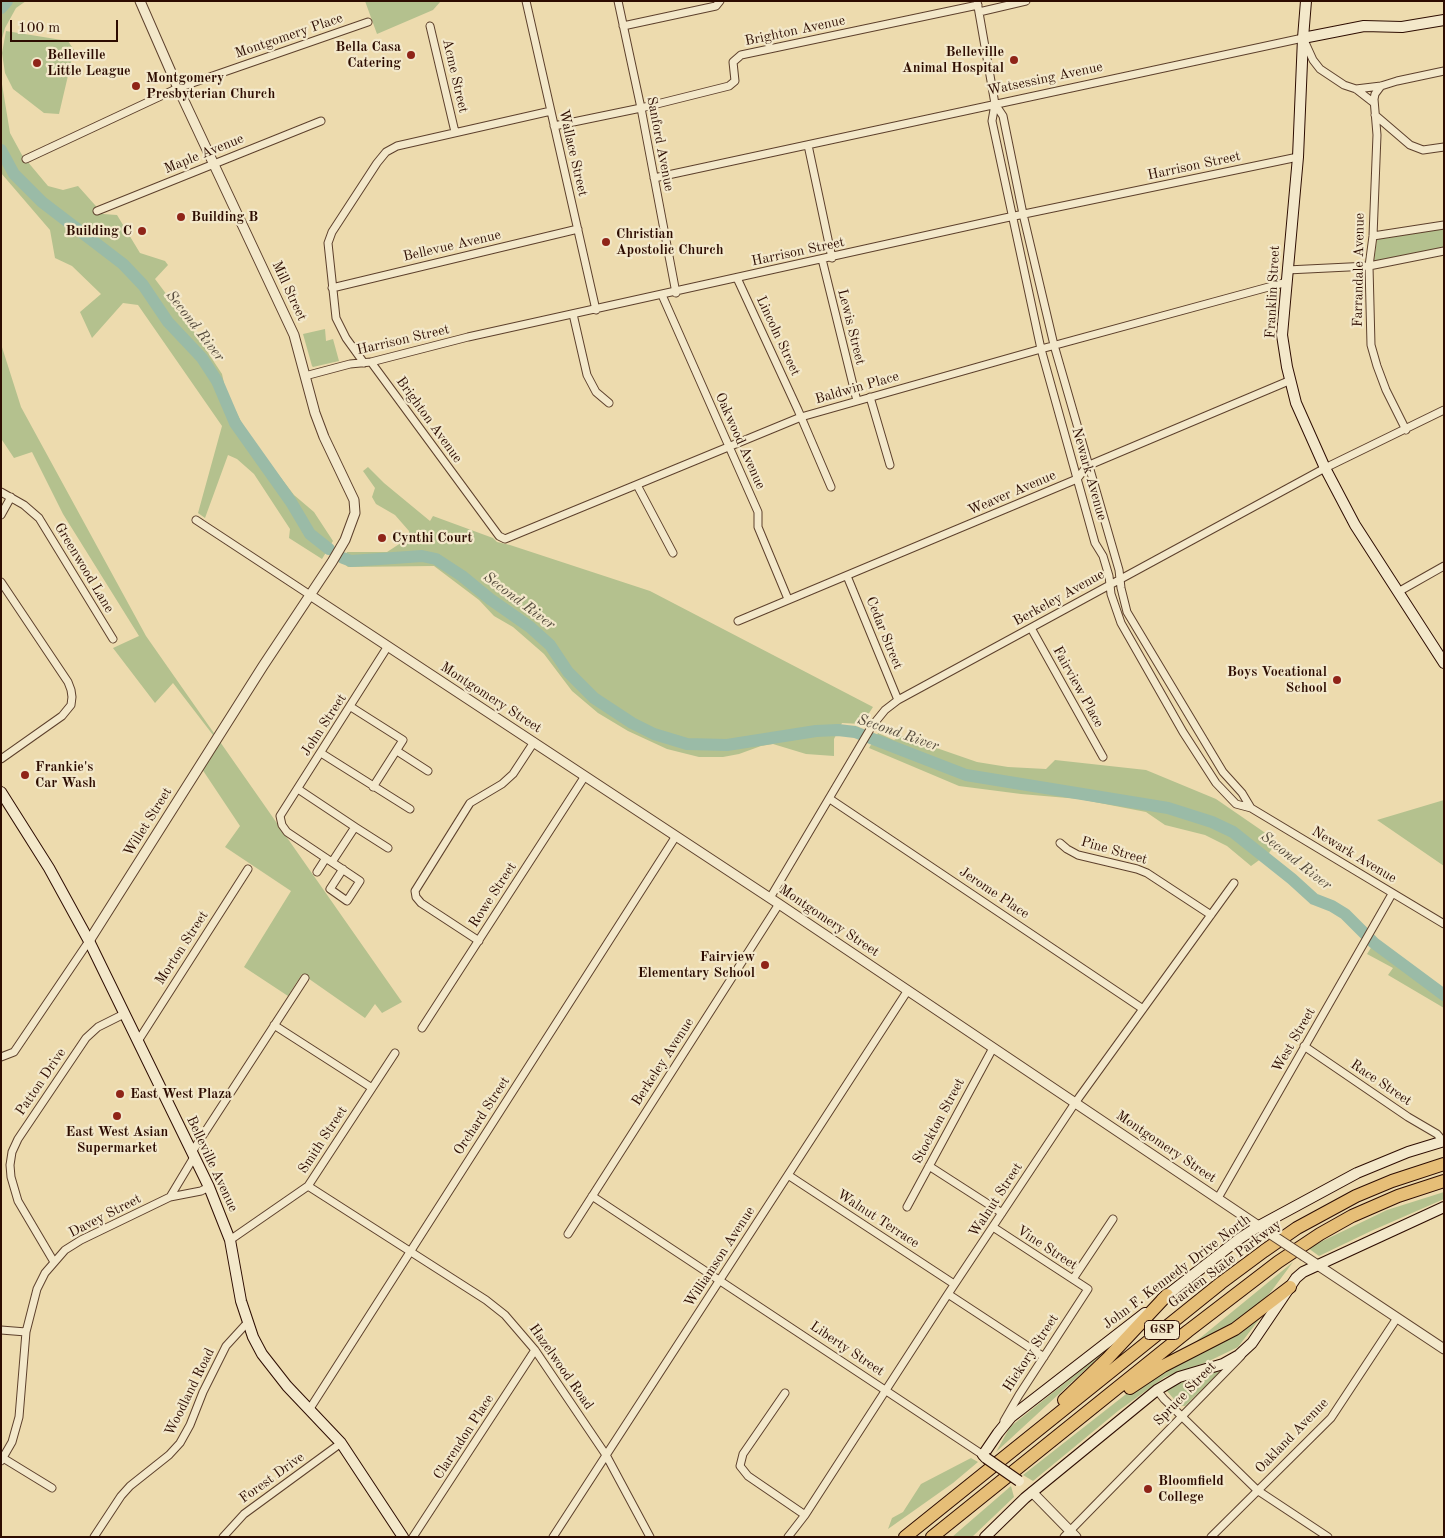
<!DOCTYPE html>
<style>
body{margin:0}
#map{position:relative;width:1445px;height:1538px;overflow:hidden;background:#eddbae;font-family:"Old Standard TT",serif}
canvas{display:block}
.frame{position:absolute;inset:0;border:2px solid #2d0c01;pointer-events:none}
.scale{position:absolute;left:10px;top:20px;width:108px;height:22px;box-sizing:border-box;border:2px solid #2d0c01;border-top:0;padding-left:6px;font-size:15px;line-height:18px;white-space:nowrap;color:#2d0c01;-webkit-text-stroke:4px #f3e8ca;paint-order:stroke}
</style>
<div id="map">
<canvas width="1445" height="1538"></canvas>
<div class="frame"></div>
<div class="scale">100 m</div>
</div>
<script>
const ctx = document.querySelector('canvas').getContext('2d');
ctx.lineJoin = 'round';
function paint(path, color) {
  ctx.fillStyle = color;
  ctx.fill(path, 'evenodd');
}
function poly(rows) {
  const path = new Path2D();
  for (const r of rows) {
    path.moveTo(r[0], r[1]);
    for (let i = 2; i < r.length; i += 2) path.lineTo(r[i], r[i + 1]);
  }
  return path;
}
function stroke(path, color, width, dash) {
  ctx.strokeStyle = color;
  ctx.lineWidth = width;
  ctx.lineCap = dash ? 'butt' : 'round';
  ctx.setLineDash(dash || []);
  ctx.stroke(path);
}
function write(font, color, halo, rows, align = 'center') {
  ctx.font = font + ' "Old Standard TT",serif';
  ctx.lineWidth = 4.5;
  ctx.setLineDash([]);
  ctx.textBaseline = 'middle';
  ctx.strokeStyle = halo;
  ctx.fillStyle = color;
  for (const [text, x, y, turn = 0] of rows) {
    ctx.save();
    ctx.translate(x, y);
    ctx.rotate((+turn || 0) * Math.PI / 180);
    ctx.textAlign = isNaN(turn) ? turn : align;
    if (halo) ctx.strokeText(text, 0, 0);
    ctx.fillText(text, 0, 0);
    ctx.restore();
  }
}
paint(poly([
 [1,1,26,1,16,8,5,28,1,42],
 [365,1,441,1,433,10,377,34],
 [6,31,68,41,74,50,59,114,44,113,13,89,5,73,2,53],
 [1,78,10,133,22,155,48,186,63,190,78,186,103,214,117,215,140,253,165,261,168,265,155,279,191,327,222,374,226,392,244,427,262,453,294,495,314,512,333,541,322,559,289,538,290,529,254,474,237,459,228,455,205,518,198,513,222,426,138,305,123,303,92,338,80,312,101,294,72,266,55,258,50,230,1,173],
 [1444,228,1444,247,1374,261,1377,239],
 [325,329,326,341,333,339,339,361,313,367,312,366,303,334],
 [1,344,21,407,146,636,402,1002,382,1013,375,1004,365,1018,302,974,288,996,244,967,291,891,225,847,240,826,200,766,213,735,173,683,155,703,113,648,139,636,63,514,32,452,14,458,2,440],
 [368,467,384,483,430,521,433,516,493,538,497,542,510,545,650,591,873,707,862,724,842,723,834,739,834,756,806,754,773,744,761,746,739,754,723,757,699,757,667,749,628,731,598,713,572,691,544,654,513,627,494,616,479,600,434,566,348,567,342,562,347,552,387,552,407,539,409,534,409,531,395,515,376,504,372,497,375,488,363,471],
 [878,733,894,740,902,736,977,762,1008,767,1046,769,1055,760,1146,770,1216,799,1277,841,1269,853,1251,866,1227,846,1205,835,1165,825,1146,812,1079,799,1021,794,959,786,869,748],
 [1444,800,1444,866,1377,820],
 [1374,943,1427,982,1444,992,1444,1008,1388,975,1393,968,1367,954],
 [1444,1192,1444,1199,1371,1231,1319,1256,1308,1248,1387,1210],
 [1293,1262,1270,1293,1241,1320,1194,1343],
 [1267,1309,1238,1347,1207,1362,1165,1377,1118,1411,1033,1481,1023,1475,1130,1391],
 [1111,1346,996,1452,1010,1427],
 [1220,1370,1220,1372,1185,1406,1180,1406,1166,1390,1168,1387],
 [971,1458,978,1462,953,1483,888,1529,892,1518,903,1512,921,1484],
 [1011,1486,1014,1497,972,1537,952,1537]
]), '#b4c18e');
stroke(poly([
 [1,8,7,1],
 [1,150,14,174,42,202,123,264,143,285,168,322,202,358,217,381,235,423,291,502,310,534,329,549],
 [343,558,351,561,422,556,436,559,462,576,490,599,530,627,550,645,568,672,594,698,632,723,654,734,687,744,727,745,816,731,838,730,855,732,966,775,1168,808,1212,822,1233,832,1292,879,1314,899,1332,906,1345,914,1374,943,1444,995]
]), '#9abba7', 12);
const minor = poly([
 [526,1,596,310],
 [618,1,641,108,676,293],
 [977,1,995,104,992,121,1041,349,1095,543,1103,556,1109,576,1111,594,1121,623,1183,732,1216,783,1236,804,1251,808,1444,924],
 [979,12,1026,1],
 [430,26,455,132],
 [623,26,716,6,720,1],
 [1381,86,1375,94,1374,99,1377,135,1373,236,1369,266,1371,345,1377,366,1386,390,1406,430],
 [1356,89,1381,86,1397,81,1444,71],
 [995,104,1003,116,1023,214,1054,345,1119,570,1121,588,1127,612,1223,772,1242,793,1251,808],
 [1375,115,1410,145,1423,150,1444,147],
 [554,126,641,108,729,86,735,81,733,62,741,55,978,5],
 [808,145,832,258],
 [26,159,178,88,368,22],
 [654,178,1303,38,1313,60,1320,69,1344,85,1356,89,1374,103],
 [97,211,321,121],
 [1373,236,1444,225],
 [822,259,857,401],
 [1287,270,1369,266,1444,251],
 [737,278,798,410,831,487],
 [332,288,578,229],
 [662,295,758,512,758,527,788,599],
 [573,314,587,375,596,392,609,403],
 [371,362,499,536,505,539,801,417,1041,349,1287,282],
 [364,363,346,338,336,318,328,243,332,232,377,163,386,152,397,146,551,111],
 [305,376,350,364,371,362,468,337,1005,218,1298,157],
 [870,397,890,465],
 [637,485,673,553],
 [1,492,24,505,39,518,113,639],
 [1,515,11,497],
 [196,520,310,595],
 [847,576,898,700],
 [1,582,68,682,71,690,72,697,71,705,62,716,1,759],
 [1398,592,1444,566],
 [738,621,1077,479,1087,466,1291,380],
 [1031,628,1103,757],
 [351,707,403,740,373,787],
 [397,751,428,771],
 [321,753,410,809],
 [298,789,355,827,332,862],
 [830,799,1143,1009],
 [355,827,388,848],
 [1060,843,1067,849,1078,855,1137,869,1147,873,1211,915],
 [343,869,330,889,347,901,360,881,287,832,282,825,280,816,388,646],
 [317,872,326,858],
 [770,898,872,726,885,710,898,700,1325,468,1444,410],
 [479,941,421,903,416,897,415,891,470,803,502,784,513,774,534,742],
 [274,1025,372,1088],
 [422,1028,585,776],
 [138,1041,248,869],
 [1304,1046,1408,1117,1437,1134,1443,1141],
 [1,1057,14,1052,89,941],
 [192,1152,305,978],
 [929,1166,1002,1213],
 [788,1175,954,1284],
 [308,1186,486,1300,505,1315,535,1350,606,1455,650,1537],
 [592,1196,983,1455],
 [170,1197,194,1157],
 [1218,1198,1392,894],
 [907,1207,993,1048],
 [993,1227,1088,1289,1019,1395,1004,1421],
 [568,1234,779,904],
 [230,1240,308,1186,395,1053],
 [54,1262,18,1201,11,1177,10,1165,12,1152,18,1139,86,1038,98,1027,124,1014],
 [1073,1279,1113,1219],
 [948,1294,1044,1357],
 [1,1330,26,1332],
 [1157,1390,1164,1399,1257,1490,1328,1537],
 [785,1393,743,1454,740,1466,748,1476,805,1515],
 [309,1410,676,836],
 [3,1458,52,1488],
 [1,1461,12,1442,19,1417,26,1332,37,1289,45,1273,65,1250,81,1240,170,1197,201,1191,209,1187],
 [94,1537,121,1496,130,1486,169,1455,180,1443,190,1425,203,1392,226,1346,247,1323],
 [223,1537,244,1514,341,1443],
 [413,1537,535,1350],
 [553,1537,908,990],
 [788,1537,805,1515,948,1294,1075,1103,1234,883],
 [1064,1537,1241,1356],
 [1211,1537,1331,1418,1397,1318]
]);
const tertiary = poly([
 [310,595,779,904,1263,1229],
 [89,941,263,666,332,562,345,540,355,513,354,500,324,437,315,413,294,335,178,88,140,1],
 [1304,1256,1444,1349],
 [1032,1492,1076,1537]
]);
const secondary = poly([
 [1306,1,1303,38,1298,157,1282,335,1287,367,1296,403,1325,468,1355,525,1444,663],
 [1303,38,1364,26,1402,27,1444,20],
 [1,792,49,868,89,941,209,1187,230,1240,241,1301,253,1337,262,1354,287,1386,341,1443,403,1537],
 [1162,1299,1239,1239,1259,1226,1357,1173,1408,1152,1444,1141],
 [986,1458,983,1455,998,1433,1011,1417,1145,1313],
 [985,1537,1025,1498,1157,1390,1179,1377,1223,1364,1239,1355,1252,1343,1296,1278,1303,1272,1444,1207]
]);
const motorway = poly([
 [1130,1388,1163,1366,1235,1329,1290,1287],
 [1064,1400,1108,1358,1167,1295],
 [905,1537,1221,1283,1264,1251,1297,1228,1356,1196,1392,1181,1444,1164],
 [932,1537,1188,1331,1278,1262,1320,1234,1352,1216,1398,1196,1444,1181]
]);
stroke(minor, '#5d402c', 9);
stroke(tertiary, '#5d402c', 11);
stroke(secondary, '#2d0c01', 12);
stroke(motorway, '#2d0c01', 14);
stroke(minor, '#f3e8ca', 7);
stroke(tertiary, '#f3e8ca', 9);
stroke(secondary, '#f3e8ca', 10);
stroke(motorway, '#e6be77', 12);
const tertiaryBridge = poly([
 [1269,1233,1304,1256]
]);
const secondaryBridge = poly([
 [986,1458,1019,1481]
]);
stroke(tertiaryBridge, '#5d402c', 11, []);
stroke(secondaryBridge, '#2d0c01', 12, []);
stroke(tertiaryBridge, '#f3e8ca', 9);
stroke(secondaryBridge, '#f3e8ca', 10);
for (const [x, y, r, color] of [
 [411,55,5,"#8f2418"],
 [1014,60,5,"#8f2418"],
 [37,63,5,"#8f2418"],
 [136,86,5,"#8f2418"],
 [181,217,5,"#8f2418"],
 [142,231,5,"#8f2418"],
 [606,242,5,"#8f2418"],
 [382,538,5,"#8f2418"],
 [1337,680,5,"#8f2418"],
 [25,775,5,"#8f2418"],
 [765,965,5,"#8f2418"],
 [120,1094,5,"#8f2418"],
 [117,1116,5,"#8f2418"],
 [1148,1489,5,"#8f2418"]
]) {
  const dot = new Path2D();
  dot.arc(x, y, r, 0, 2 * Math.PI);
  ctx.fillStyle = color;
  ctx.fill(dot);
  stroke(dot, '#f3e8ca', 2);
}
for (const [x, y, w] of [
 [1162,1330,35]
]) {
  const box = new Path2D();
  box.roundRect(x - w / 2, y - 9.5, w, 19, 4);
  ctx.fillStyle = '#f3e8ca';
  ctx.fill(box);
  stroke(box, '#2d0c01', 1);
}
write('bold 12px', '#2d0c01', null, [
 ["GSP",1162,1330]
]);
write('14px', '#2d0c01', '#f3e8ca', [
 ["Brighton Avenue",795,31,-12],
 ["Montgomery Place",289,36,-19],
 ["Acme Street",455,76,77],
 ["Watsessing Avenue",1045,79,-12],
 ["Sanford Avenue",660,144,79],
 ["Wallace Street",573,153,77],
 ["Maple Avenue",204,154,-22],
 ["Harrison Street",1194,166,-12],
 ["Bellevue Avenue",452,246,-13],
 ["Harrison Street",798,252,-12],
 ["Farrandale Avenue",1359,270,-89],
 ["Mill Street",289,291,65],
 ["Franklin Street",1273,292,-87],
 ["Lewis Street",851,327,76],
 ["Lincoln Street",778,336,65],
 ["Harrison Street",403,340,-13],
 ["Baldwin Place",857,388,-16],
 ["Brighton Avenue",429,420,54],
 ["Oakwood Avenue",740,441,66],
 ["Newark Avenue",1089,474,74],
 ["Weaver Avenue",1012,493,-23],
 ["Greenwood Lane",84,568,59],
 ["Berkeley Avenue",1059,598,-29],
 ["Cedar Street",884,633,68],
 ["Fairview Place",1078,687,61],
 ["Montgomery Street",491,698,33],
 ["John Street",324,725,-57],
 ["Willet Street",148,822,-58],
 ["Pine Street",1114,851,16],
 ["Newark Avenue",1354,855,31],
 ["Jerome Place",994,893,34],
 ["Rowe Street",493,895,-57],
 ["Montgomery Street",829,921,34],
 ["Morton Street",182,948,-57],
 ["West Street",1294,1040,-60],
 ["Berkeley Avenue",663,1062,-57],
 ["Patton Drive",41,1082,-56],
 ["Race Street",1381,1083,34],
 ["Orchard Street",482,1116,-57],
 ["Stockton Street",939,1121,-62],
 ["Smith Street",323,1140,-57],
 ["Montgomery Street",1166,1147,34],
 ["Belleville Avenue",212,1164,65],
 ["Walnut Street",996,1200,-57],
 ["Davey Street",105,1216,-27],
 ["Walnut Terrace",878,1219,33],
 ["Vine Street",1047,1248,33],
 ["Williamson Avenue",720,1257,-57],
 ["Garden State Parkway",1225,1264,-37],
 ["John F. Kennedy Drive North",1177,1272,-37],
 ["Liberty Street",847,1349,34],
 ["Hickory Street",1031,1353,-57],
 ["Hazelwood Road",561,1367,55],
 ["Woodland Road",190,1392,-64],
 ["Spruce Street",1185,1394,-46],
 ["Oakland Avenue",1292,1436,-46],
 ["Clarendon Place",464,1437,-57],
 ["Forest Drive",272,1478,-36]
]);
write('bold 14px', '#2d0c01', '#f3e8ca', [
 ["Bella Casa",401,47,"right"],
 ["Catering",401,63,"right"],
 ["Belleville",1004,52,"right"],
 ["Animal Hospital",1004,68,"right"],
 ["Belleville",47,55],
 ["Little League",47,71],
 ["Montgomery",146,78],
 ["Presbyterian Church",146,94],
 ["Building B",191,217],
 ["Building C",132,231,"right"],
 ["Christian",616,234],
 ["Apostolic Church",616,250],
 ["Cynthi Court",392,538],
 ["Boys Vocational",1327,672,"right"],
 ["School",1327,688,"right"],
 ["Frankie's",35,767],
 ["Car Wash",35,783],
 ["Fairview",755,957,"right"],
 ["Elementary School",755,973,"right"],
 ["East West Plaza",130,1094],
 ["East West Asian",117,1132,"center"],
 ["Supermarket",117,1148,"center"],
 ["Bloomfield",1158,1481],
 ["College",1158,1497]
], 'left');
write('italic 15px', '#53493b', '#f3e8ca', [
 ["Second River",195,326,52],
 ["Second River",519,601,37],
 ["Second River",898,733,19],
 ["Second River",1296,861,38]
]);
</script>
